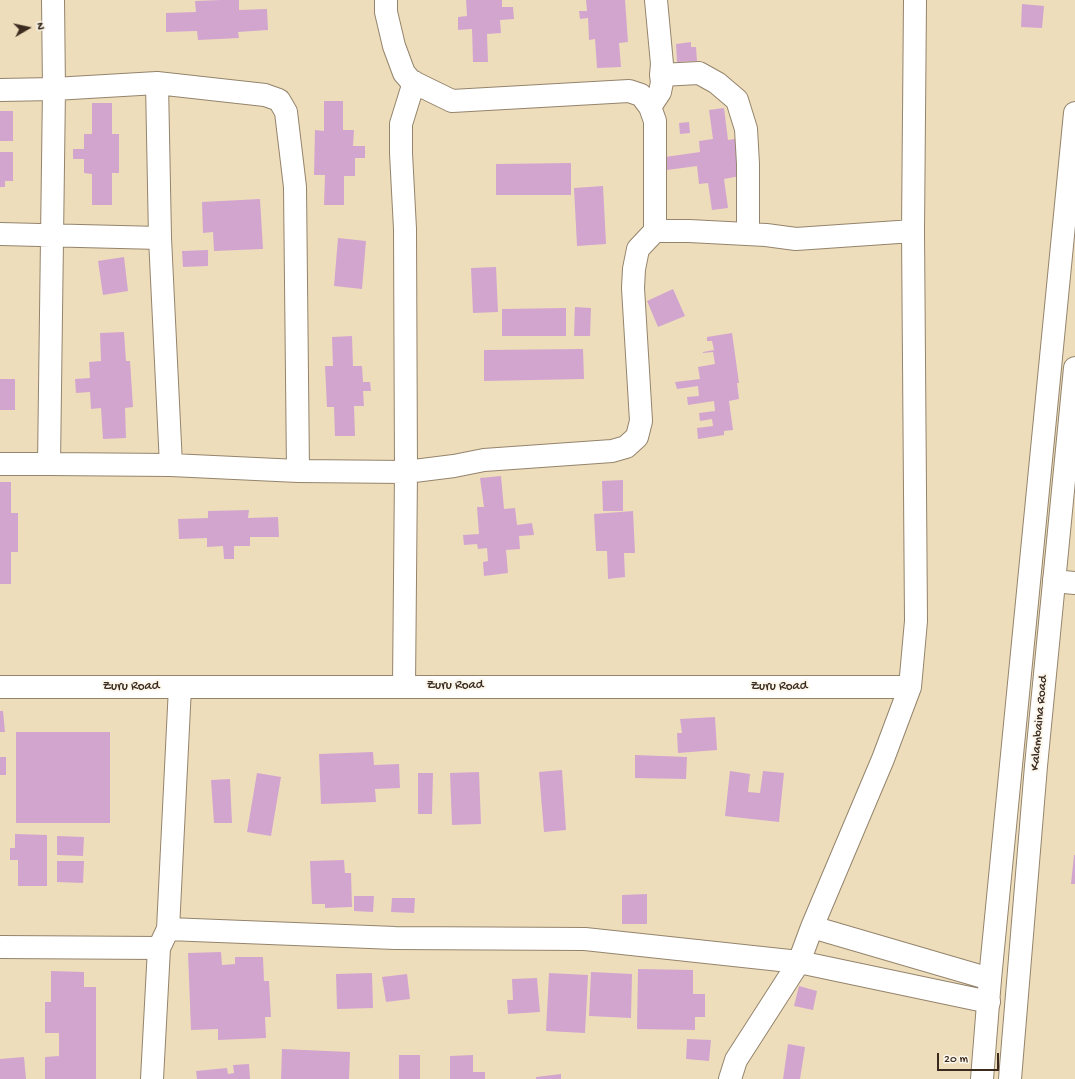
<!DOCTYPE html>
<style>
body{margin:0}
#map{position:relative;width:1075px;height:1079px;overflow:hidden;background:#edb;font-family:"Gochi Hand",sans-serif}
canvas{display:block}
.north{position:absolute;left:8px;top:8px;width:40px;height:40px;-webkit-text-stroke:3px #fbf7ec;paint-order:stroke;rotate:81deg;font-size:11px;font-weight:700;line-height:16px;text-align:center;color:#3b2a1e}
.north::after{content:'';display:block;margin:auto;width:14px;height:18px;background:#3b2a1e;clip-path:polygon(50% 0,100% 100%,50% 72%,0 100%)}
.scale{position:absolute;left:937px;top:1053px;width:62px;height:18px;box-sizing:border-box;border:2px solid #3b2a1e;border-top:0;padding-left:5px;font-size:12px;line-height:14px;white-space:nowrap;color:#3b2a1e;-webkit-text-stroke:3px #fbf7ec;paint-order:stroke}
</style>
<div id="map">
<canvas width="1075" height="1079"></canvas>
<div class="north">N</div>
<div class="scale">20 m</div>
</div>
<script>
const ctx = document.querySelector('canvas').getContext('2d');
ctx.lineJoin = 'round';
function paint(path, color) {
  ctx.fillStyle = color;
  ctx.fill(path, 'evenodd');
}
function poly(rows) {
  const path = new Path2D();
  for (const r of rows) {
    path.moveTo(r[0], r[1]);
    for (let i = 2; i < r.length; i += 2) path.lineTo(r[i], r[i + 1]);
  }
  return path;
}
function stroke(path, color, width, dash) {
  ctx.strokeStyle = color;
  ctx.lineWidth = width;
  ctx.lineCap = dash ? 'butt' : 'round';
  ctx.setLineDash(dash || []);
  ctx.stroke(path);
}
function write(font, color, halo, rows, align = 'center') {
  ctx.font = font + ' "Gochi Hand",sans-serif';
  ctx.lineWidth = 4;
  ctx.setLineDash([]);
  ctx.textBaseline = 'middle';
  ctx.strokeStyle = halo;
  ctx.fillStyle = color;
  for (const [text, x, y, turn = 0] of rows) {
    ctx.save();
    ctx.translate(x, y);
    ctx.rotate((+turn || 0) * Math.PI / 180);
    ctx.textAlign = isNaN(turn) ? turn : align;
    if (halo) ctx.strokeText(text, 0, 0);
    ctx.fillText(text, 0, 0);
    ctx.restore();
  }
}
paint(poly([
 [221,0,239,0,239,10,267,9,268,30,238,32,239,38,198,40,197,31,166,32,166,13,196,12,195,1],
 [466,0,502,0,502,7,513,7,514,19,500,20,501,33,487,34,488,62,473,62,472,29,458,30,458,17,467,16],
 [586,0,625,0,628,42,619,43,621,67,597,68,595,39,589,40,588,18,580,19,579,11,587,11],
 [1022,4,1044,6,1042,28,1021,27],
 [691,42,691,47,696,47,697,61,677,62,676,44],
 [324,101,343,101,343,130,354,130,353,146,365,146,365,158,355,158,355,176,344,176,344,205,324,205,325,175,314,175,315,130,324,131],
 [92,103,112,103,112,134,119,134,119,173,112,173,112,205,92,205,92,174,84,173,84,159,73,159,73,149,84,149,84,134,92,134],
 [724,108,728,140,735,139,740,176,724,179,728,208,712,210,708,183,699,184,697,166,667,170,665,157,700,152,699,141,713,139,709,110],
 [0,111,13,111,13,141,0,141],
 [689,122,690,133,680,134,679,123],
 [0,152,13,152,13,181,5,181,5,187,0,187],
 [571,163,571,195,496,195,496,164],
 [603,186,606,244,577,246,574,188],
 [260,199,263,249,214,251,213,232,203,233,202,202],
 [338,238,366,241,362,289,334,286],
 [208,250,208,266,183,267,182,251],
 [124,257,128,291,103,295,98,261],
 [496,267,498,312,473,313,471,268],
 [673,289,685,316,658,327,647,301],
 [575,307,591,308,590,336,574,336],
 [566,308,566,336,502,336,502,309],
 [124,332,126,361,130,361,133,407,125,408,126,438,103,439,101,408,91,409,90,392,76,393,75,379,90,378,89,362,101,361,100,333],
 [732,333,739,383,737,383,739,399,729,401,733,430,724,431,724,435,698,439,697,428,713,426,712,419,700,421,699,413,715,411,714,401,688,405,687,397,699,396,698,386,677,389,675,382,700,379,698,367,715,364,713,352,703,353,703,352,714,350,712,341,707,341,707,337],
 [352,336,353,366,362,366,363,382,370,382,371,391,363,391,364,406,354,406,355,436,335,436,334,407,327,407,325,366,333,366,332,337],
 [583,349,584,379,484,381,484,350],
 [0,379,15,379,15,410,0,410],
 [501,476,504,509,515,508,517,525,532,523,534,535,519,536,520,549,506,550,508,573,484,576,483,562,488,561,487,548,478,549,477,544,464,545,463,535,479,534,477,507,484,507,480,478],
 [623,480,623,511,603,511,602,481],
 [0,482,11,482,11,513,18,513,18,552,11,552,11,584,0,584],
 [249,510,248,518,278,517,279,537,250,537,250,546,234,546,234,559,224,559,223,546,207,547,207,538,179,539,178,519,208,518,208,511],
 [633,511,635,553,624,553,625,577,608,579,607,551,596,551,594,514],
 [0,711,3,711,5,732,0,732],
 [715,717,717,750,678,753,677,733,682,733,680,719],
 [16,732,110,732,110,823,16,823],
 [373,752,374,765,399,764,400,788,375,789,376,802,321,804,319,754],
 [635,755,687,757,686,779,635,778],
 [0,757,6,757,6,775,0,775],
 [562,770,566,830,544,832,539,772],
 [730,771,750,774,748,792,760,793,763,771,784,773,779,822,725,816],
 [479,772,481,824,452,825,450,773],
 [257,773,281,777,271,836,247,832],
 [418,773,433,773,432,814,418,814],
 [230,779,232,823,214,823,211,780],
 [15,834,47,835,47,886,18,886,18,860,10,860,10,848,15,848],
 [57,836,84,837,83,856,57,855],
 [1074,855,1075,855,1075,884,1071,884],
 [344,860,345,873,351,873,352,907,325,908,325,904,312,904,310,861],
 [57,861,84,861,83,883,57,882],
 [647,894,647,924,622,924,622,895],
 [354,896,374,896,373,912,354,911],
 [392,898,415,898,414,913,391,912],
 [221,952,222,965,235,964,235,957,263,957,264,981,269,981,271,1017,265,1017,266,1038,218,1040,218,1029,191,1030,188,953],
 [638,969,693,970,693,994,705,994,705,1017,695,1017,695,1030,637,1029],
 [51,971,84,972,84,987,96,987,96,1079,45,1079,45,1057,59,1056,59,1033,45,1033,45,1002,51,1002],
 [591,972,632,974,631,1018,589,1016],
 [372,973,373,1008,337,1009,336,974],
 [549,973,588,975,585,1033,546,1031],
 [407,974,410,999,386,1002,382,977],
 [537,978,540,1012,508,1014,507,1000,513,1000,512,979],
 [799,986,817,991,813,1010,794,1006],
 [687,1039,711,1040,709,1061,686,1059],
 [788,1044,805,1047,800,1079,783,1079],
 [282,1049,350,1052,349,1079,281,1079],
 [399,1055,420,1055,420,1079,399,1079],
 [473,1055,473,1072,485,1072,485,1079,450,1079,450,1056],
 [24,1057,26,1079,0,1079,0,1059],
 [249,1064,250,1079,197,1079,196,1071,227,1068,228,1074,234,1073,233,1065],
 [561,1074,561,1079,536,1079,536,1077]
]), '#d2a5cf');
const minor = poly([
 [53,0,54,89,49,464,171,465,298,471,406,472,454,466,484,460,612,451,626,447,637,437,641,421,633,288,634,269,638,249,655,231,655,121,650,107,641,95,629,91,452,101,411,81,404,73,394,46,386,12,386,0],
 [661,75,699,73,717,83,737,100,746,129,748,164,748,234],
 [157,83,160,238,171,465],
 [0,90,54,89,157,83,265,95,279,100,286,112,295,187,298,471],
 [650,107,660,92,662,82,661,75,662,64,656,0],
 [655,231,689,231,766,235,796,239,913,231],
 [0,234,160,238],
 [0,464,49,464],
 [1054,581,1075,583],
 [404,686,406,472,405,229,401,153,401,124,414,82],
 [0,687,910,687],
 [812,927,990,979],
 [168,929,395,938,585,939,799,962,989,1002],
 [0,947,159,948],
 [152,1079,159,948,168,929,180,687],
 [730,1079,736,1060,799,962,812,927,883,759,910,687,916,621,913,231,915,0]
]);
const major = poly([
 [982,1079,990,979,1075,113],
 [1010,1079,1036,766,1075,368]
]);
stroke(minor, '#94846c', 24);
stroke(major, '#94846c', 24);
stroke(minor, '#fff', 22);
stroke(major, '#fff', 22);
write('13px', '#3b2a1e', '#fbf7ec', [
 ["Zuru Road",455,686],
 ["Zuru Road",131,687],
 ["Zuru Road",779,687],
 ["Kalambaina Road",1040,723,-85]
]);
</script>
